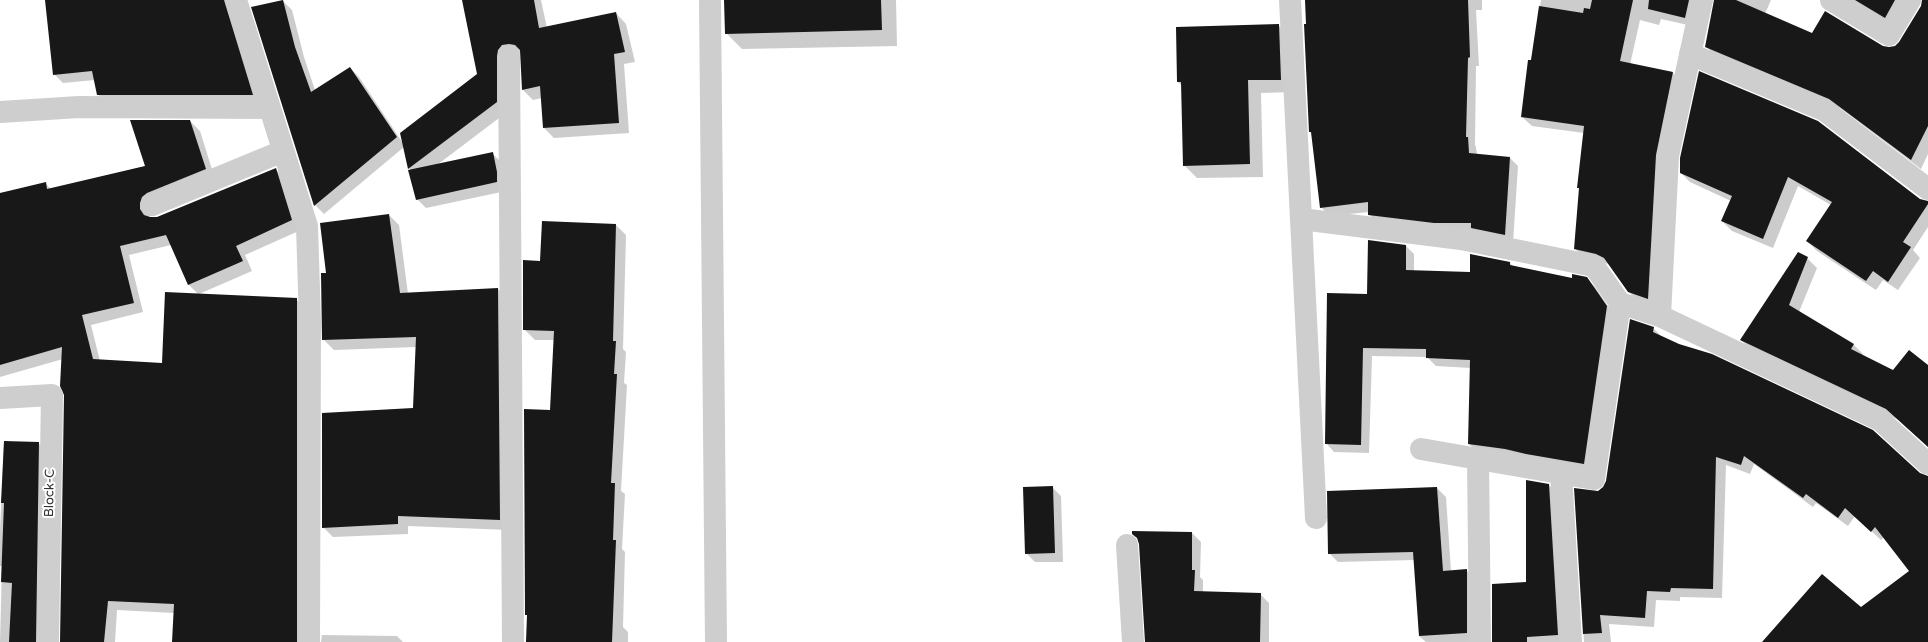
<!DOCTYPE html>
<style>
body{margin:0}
canvas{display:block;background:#fff}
</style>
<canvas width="1928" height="642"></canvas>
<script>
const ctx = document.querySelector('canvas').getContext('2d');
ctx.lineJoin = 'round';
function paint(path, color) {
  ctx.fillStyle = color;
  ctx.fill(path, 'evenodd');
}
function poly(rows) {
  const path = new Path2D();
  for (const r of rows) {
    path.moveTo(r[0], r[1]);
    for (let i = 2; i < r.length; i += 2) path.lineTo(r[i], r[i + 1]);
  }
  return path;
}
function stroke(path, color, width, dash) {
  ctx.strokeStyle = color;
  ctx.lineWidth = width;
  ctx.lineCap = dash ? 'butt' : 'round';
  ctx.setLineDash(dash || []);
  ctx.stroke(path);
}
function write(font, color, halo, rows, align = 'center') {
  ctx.font = font + ' "Varela Round",sans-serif';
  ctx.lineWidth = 4;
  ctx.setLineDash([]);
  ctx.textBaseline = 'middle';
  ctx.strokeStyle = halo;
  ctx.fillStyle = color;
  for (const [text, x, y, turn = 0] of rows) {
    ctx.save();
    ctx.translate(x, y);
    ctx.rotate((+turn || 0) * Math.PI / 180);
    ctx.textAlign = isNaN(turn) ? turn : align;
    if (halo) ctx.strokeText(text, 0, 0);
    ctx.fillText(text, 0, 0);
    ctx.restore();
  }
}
paint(poly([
 [46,0,230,0,261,104,107,103,98,94,95,80,63,83,54,74],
 [463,0,541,0,547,28,616,13,626,24,635,62,624,64,629,133,554,138,544,128,542,98,533,100,523,90,521,54,519,53,513,55,507,112,437,165,492,153,501,162,506,191,426,208,417,199,411,171,409,168,404,147,324,214,315,205,253,8,283,1,292,10,304,57,315,90,350,68,359,77,402,142,478,75],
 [725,0,896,0,897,46,742,49,726,33],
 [1306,0,1482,0,1482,10,1476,10,1479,66,1476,66,1475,145,1476,147,1477,155,1510,158,1518,166,1513,243,1378,223,1369,214,1369,212,1329,216,1321,207,1313,134,1310,132],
 [1541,0,1695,0,1688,25,1661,19,1659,25,1640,20,1630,65,1673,73,1682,83,1657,308,1638,302,1629,292,1609,264,1585,258,1575,249,1580,190,1578,188,1584,133,1532,126,1522,117],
 [1715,0,1771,0,1765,14,1812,34,1888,48,1895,47,1900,42,1922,7,1923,0,1928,0,1928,154,1921,169,1840,108,1715,56,1706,46],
 [1851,0,1912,0,1894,27],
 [1278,25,1291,38,1294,92,1261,93,1263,177,1197,178,1184,165,1182,86,1178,82],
 [190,121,200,131,215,179,149,213,150,218,157,218,275,169,285,178,301,230,245,255,252,271,199,294,296,299,306,309,306,642,173,642,174,613,117,610,115,642,62,642,66,395,63,359,0,377,0,193,46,184,51,189,146,166],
 [171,245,189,285,198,294,163,364,100,361,91,325,143,312,129,255],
 [1681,158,1928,202,1928,227,1913,250,1920,258,1898,290,1883,280,1876,290,1817,251,1807,241,1831,205,1798,186,1773,248,1732,231,1722,221,1731,201,1690,182,1681,173],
 [389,215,399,225,408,294,498,289,508,299,509,530,408,526,408,534,333,537,323,527,414,408,416,347,334,350,323,339,327,274],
 [616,225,626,235,623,349,626,352,624,383,627,385,621,491,625,494,622,549,625,552,623,627,628,632,628,642,527,642,551,411,554,340,535,340,524,329,541,262],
 [1406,246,1414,254,1414,271,1471,273,1510,263,1514,267,1573,279,1586,278,1595,287,1615,316,1592,473,1478,453,1469,444,1471,368,1436,366,1427,357,1372,356,1369,453,1334,452,1326,443,1368,295],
 [1807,258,1817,268,1799,312,1854,345,1863,354,1862,356,1893,371,1928,366,1928,447,1899,420,1750,349,1741,340],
 [1653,328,1662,337,1919,474,1928,477,1928,642,1764,642,1861,609,1910,571,1884,537,1881,540,1855,516,1848,526,1816,503,1813,507,1754,464,1750,474,1726,465,1722,598,1680,597,1680,601,1656,600,1654,627,1609,624,1611,642,1584,642,1576,489,1598,492,1604,488],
 [4,442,38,443,48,453,45,642,0,642,2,566,0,566,0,530],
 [1549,485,1558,495,1567,642,1493,642,1527,583,1526,561,1527,561],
 [1052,487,1061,496,1063,562,1035,562,1026,553],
 [1437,488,1446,497,1451,571,1466,570,1475,579,1476,642,1426,642,1419,636,1415,560,1338,562,1329,553],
 [1192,533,1201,542,1200,577,1203,580,1203,592,1260,594,1269,603,1269,642,1146,642],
 [322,635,397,636,403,642,321,642]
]), '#0003');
paint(poly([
 [45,0,224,0,253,95,97,95,92,71,53,75],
 [283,0,295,47,311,92,350,67,397,137,314,206,251,7],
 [462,0,534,0,539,28,616,12,625,52,614,54,619,123,543,128,540,86,522,90,520,50,515,45,509,44,502,45,498,50,497,56,497,102,408,169,400,133,477,74],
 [724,0,881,0,882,30,725,34],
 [1305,0,1468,0,1470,57,1468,58,1466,137,1468,137,1469,153,1510,157,1505,235,1471,228,1471,223,1434,223,1368,215,1368,202,1320,208,1311,132,1309,132,1304,24,1306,24],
 [1592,0,1633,0,1620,61,1673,72,1656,155,1648,299,1628,292,1604,258,1596,254,1574,249,1579,188,1577,188,1584,126,1521,117,1528,60,1531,60,1539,6,1583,13,1584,8,1590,9],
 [1649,0,1689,0,1685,18,1648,9],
 [1714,0,1736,0,1812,33,1825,11,1883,46,1889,47,1895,46,1899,42,1921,6,1922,0,1928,0,1928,126,1911,160,1829,99,1705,47],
 [1855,0,1895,0,1885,18],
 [1279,24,1281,80,1248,80,1250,164,1183,166,1181,82,1177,82,1176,27],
 [1699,71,1818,121,1920,199,1928,201,1928,204,1903,242,1911,247,1888,282,1873,271,1866,281,1806,241,1832,202,1788,177,1763,239,1721,221,1732,196,1680,173,1680,158],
 [130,120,190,120,206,169,147,193,142,197,140,203,140,209,144,215,150,217,157,217,276,168,292,220,236,246,243,261,188,285,166,235,120,246,134,303,82,315,93,359,162,363,165,292,297,298,297,642,172,642,174,604,108,601,104,642,60,642,64,395,60,386,62,347,0,365,0,193,46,182,47,189,145,166],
 [493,152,497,172,497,182,416,200,408,170],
 [389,214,400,293,498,288,500,520,398,516,398,524,322,528,322,413,413,408,416,337,322,340,321,273,326,273,320,223],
 [542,221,616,224,613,341,616,341,614,374,617,374,611,483,615,483,613,540,616,540,612,642,526,642,527,615,525,615,524,409,550,410,554,331,523,330,523,260,540,261],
 [1368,240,1406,245,1406,270,1470,272,1470,254,1510,262,1510,265,1572,278,1572,274,1587,277,1607,306,1584,464,1526,454,1505,449,1468,444,1470,360,1426,358,1426,349,1363,348,1361,445,1325,444,1327,293,1367,294],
 [1798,252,1808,257,1789,305,1854,344,1851,349,1893,370,1909,350,1928,365,1928,447,1886,409,1740,340],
 [1630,319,1654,327,1653,332,1679,344,1712,354,1873,430,1920,473,1928,476,1928,642,1762,642,1822,574,1861,607,1909,571,1875,527,1871,532,1845,508,1838,518,1806,494,1803,498,1744,456,1741,465,1716,457,1713,589,1671,588,1670,592,1647,591,1645,618,1600,615,1602,633,1583,634,1574,488,1598,491,1603,487,1606,481],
 [4,441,39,442,36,642,9,642,12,583,1,582,4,503,1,503],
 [1526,480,1549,484,1558,635,1527,637,1527,642,1492,642,1492,584,1526,582],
 [1053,486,1055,553,1025,554,1023,487],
 [1437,487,1443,571,1467,569,1467,633,1419,636,1413,552,1328,554,1327,491],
 [1132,531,1192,532,1192,570,1195,570,1194,591,1261,593,1260,642,1145,642,1139,544,1137,538,1132,534]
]), '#181818');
stroke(poly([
 [236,0,307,226,310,322,309,642],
 [710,0,716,642],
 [1290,0,1316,518],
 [1831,0,1889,35,1910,0],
 [1690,54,1824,110,1928,189],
 [509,56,513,642],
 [0,112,79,107,269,108],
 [152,205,283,151],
 [1301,219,1461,239,1594,266,1620,303,1660,316,1880,420,1928,464],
 [1660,316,1668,156,1702,0],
 [0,398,52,395,48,642],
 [1421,449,1594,479,1620,303],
 [1478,459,1480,642],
 [1561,473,1571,642],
 [1127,545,1133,642]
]), '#cecece', 22);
write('13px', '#313131', '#fff', [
 ["Block-C",50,493,-89]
]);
</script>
